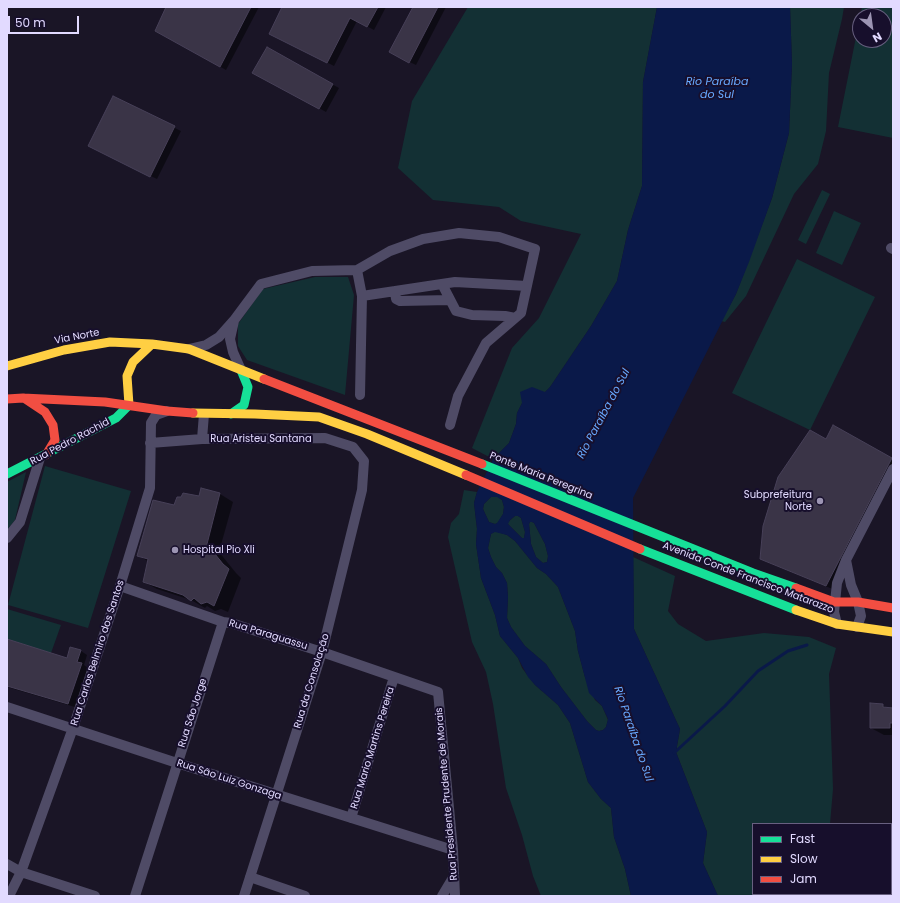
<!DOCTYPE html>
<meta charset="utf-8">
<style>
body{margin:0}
#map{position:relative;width:900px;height:903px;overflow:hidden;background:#1a1526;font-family:Poppins,sans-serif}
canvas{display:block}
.frame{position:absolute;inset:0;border:8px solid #e2daff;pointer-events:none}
.legend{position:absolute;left:752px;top:823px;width:140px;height:72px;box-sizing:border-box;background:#170f2c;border:1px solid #686080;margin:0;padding:5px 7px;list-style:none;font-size:12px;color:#e2daff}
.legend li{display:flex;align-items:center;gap:8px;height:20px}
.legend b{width:20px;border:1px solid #686080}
.north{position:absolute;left:852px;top:8px;width:40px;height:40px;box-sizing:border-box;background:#170f2c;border:1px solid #686080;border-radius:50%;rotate:151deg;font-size:11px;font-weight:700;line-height:16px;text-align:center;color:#e2daff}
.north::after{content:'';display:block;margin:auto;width:14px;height:18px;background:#9c95b3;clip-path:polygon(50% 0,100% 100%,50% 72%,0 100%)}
.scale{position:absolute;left:8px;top:16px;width:71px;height:18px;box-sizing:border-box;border:2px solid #e2daff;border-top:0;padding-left:5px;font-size:12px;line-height:14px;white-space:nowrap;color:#e2daff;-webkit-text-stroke:3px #170f2c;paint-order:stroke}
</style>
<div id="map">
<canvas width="900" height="903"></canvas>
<div class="frame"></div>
<ul class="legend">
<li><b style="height:5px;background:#16e098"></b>Fast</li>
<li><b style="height:5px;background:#ffcf43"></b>Slow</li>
<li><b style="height:5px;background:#f24e42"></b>Jam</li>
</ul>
<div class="north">N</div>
<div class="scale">50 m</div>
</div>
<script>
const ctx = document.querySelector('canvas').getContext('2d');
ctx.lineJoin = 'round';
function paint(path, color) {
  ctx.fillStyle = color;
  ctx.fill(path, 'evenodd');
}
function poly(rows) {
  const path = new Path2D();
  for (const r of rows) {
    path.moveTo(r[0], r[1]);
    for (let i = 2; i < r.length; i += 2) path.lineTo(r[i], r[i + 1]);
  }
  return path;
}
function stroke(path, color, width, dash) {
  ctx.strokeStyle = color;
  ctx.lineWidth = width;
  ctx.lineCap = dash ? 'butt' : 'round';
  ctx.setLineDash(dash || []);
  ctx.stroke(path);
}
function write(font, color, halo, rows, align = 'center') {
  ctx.font = font + ' Poppins,sans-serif';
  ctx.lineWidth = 4;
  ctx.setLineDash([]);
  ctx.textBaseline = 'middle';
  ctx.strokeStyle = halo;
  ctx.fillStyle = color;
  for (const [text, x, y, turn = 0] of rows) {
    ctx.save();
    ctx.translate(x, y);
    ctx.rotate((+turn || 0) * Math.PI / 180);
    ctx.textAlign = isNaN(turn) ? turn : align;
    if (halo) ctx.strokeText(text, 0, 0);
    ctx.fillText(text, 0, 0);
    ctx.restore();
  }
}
paint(poly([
 [468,7,657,7,643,82,642,186,628,230,617,281,591,326,550,387,545,392,522,403,517,413,516,424,509,443,493,459,472,448,512,348,539,318,581,234,521,221,499,207,433,200,398,168,412,101],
 [790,7,844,7,842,19,829,73,826,131,818,164,794,194,746,296,725,322,721,321,736,294,772,198,789,133,792,64],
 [862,7,893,7,893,138,838,127],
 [860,16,884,16,884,40,860,40],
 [822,190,830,194,806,244,798,240],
 [834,211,861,223,842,265,816,253],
 [797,259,875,297,810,430,732,393],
 [315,277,348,277,354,295,345,395,247,360,238,346,238,324,263,289],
 [45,466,131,491,88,628,8,605],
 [26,472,15,520,7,530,7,482],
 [464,490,477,492,474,503,477,529,476,544,481,578,495,615,500,636,518,658,522,668,535,685,558,705,570,723,588,782,601,799,611,808,614,837,625,869,631,896,541,896,533,876,522,835,506,788,493,704,486,672,472,642,448,537,451,523,459,514],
 [491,497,498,497,502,500,504,507,503,514,498,523,495,524,489,522,483,509,484,504],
 [515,516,518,516,521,518,525,532,524,538,522,538,508,524,508,522],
 [530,522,532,522,534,523,545,544,548,556,547,562,543,563,536,557,531,544,529,524],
 [495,531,507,535,515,541,537,568,546,574,558,587,575,631,578,651,585,677,595,700,602,706,608,720,606,727,603,730,599,731,596,730,587,721,561,687,546,664,525,646,511,627,507,618,508,597,507,583,502,573,496,567,491,557,488,548,491,534],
 [633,557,675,576,668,611,678,624,706,641,764,633,809,637,836,648,829,674,833,789,830,824,753,824,753,894,810,894,809,896,718,896,703,863,707,832,676,752,680,729,634,629],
 [7,609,61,625,51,653,7,639]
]), '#133034');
paint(poly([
 [657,7,790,7,792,64,789,133,772,198,749,262,736,294,633,498,634,629,680,729,676,752,707,832,703,863,718,896,631,896,625,869,614,837,611,808,601,799,588,782,570,723,558,705,535,685,528,677,518,658,500,636,495,615,481,578,476,544,477,529,474,503,477,492,493,459,509,443,516,424,517,413,522,403,520,392,532,387,545,392,550,387,591,326,617,281,628,230,642,186,643,82],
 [491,497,497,497,502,500,504,507,503,514,497,523,495,524,489,522,483,509,484,504],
 [515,516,518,516,521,518,525,532,524,538,522,538,508,524,510,520],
 [530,522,532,522,534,523,545,544,548,556,547,562,543,563,536,557,531,544,529,524],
 [495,532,507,535,515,541,537,568,546,574,558,587,575,631,578,651,589,693,602,706,608,719,606,727,603,730,599,731,596,730,587,721,561,687,546,664,525,646,511,627,507,618,508,597,507,583,502,573,496,567,491,557,488,548,491,534]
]), '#0a1949');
paint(poly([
 [167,7,259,7,226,70,156,31],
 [284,7,386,7,374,30,357,21,334,66,277,37],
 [414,7,446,7,416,65,397,56],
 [267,48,339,88,326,112,254,72],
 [113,98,181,131,157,179,96,150],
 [833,426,893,460,893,477,835,590,769,563,761,558],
 [202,489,220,494,233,502,219,552,236,573,241,578,228,612,221,609,215,611,207,606,205,608,191,600,157,589,144,582,149,562,138,555,174,507,200,497],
 [7,640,68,659,71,648,81,651,87,655,84,665,88,668,75,707,7,687],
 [882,705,889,709,893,709,893,735,884,735,871,728]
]), '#0007');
stroke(poly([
 [674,753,725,706,758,671,788,651,807,645]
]), '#0a1949', 3);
const building = poly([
 [166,7,251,7,220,67,155,31,166,7],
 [282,7,378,7,367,27,350,18,327,63,269,34,282,7],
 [413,7,438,7,409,63,389,52,413,7],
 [267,47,333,84,319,109,252,73,267,47],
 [113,96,175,126,150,177,88,146,113,96],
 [833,425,892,458,826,586,760,559,763,526,778,477,810,430,826,439,833,425],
 [201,488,220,493,207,544,223,564,229,569,214,606,207,602,201,604,194,598,191,601,183,595,143,582,148,559,137,556,153,500,174,505,177,497,181,497,183,493,199,496,201,488],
 [7,639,67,658,70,647,81,650,77,662,82,663,68,704,7,686,7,639],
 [870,703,883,704,883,707,893,708,893,723,890,723,890,728,870,728,870,703]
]);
paint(building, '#3a3447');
stroke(building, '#474058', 1);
stroke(poly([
 [891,248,893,249],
 [357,270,362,296,360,395],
 [442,284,456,311,472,315,505,316,515,318],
 [395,291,396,299,400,301,450,300],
 [362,296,455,282,527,286],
 [234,321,230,339,233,352,241,370],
 [189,349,206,345,219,337,235,319,261,284,312,271,357,270,390,251,423,239,459,233,499,237,535,249,521,313,486,343,458,396,450,425],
 [202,439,204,414],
 [150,443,202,439,325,438,353,447,364,461,362,490,322,652,244,896],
 [7,538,20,522,40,458],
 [846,560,851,585,858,602,861,616,857,627],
 [120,586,223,622,231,623,322,652,438,692,453,850,455,896],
 [837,624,834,612,837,583,846,560,893,469],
 [7,707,177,763,453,850],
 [351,818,394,677],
 [7,864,21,872,95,896],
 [250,877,305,896],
 [9,896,21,872,73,728,120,586,150,488,151,423,156,415,167,411],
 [135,896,223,622],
 [442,896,454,876]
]), '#4f4b66', 10);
stroke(poly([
 [231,414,244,405,248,387,241,370],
 [482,464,753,573,796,588],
 [7,474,116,418,129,405],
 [640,549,796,610]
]), '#16e098', 9);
stroke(poly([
 [7,366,64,350,110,342,152,344,189,349,264,379],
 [129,405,127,376,133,362,152,344],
 [193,413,255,414,319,417,367,434,466,475],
 [796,610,837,624,893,632]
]), '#ffcf43', 9);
stroke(poly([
 [264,379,482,464],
 [24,398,45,412,53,425,55,440,46,455],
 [7,399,23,398,105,402,167,411,193,413],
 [466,475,640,549],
 [796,588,834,602,858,602,893,608]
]), '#f24e42', 9);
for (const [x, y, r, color] of [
 [820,501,4,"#9c95b3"],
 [175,550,4,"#9c95b3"]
]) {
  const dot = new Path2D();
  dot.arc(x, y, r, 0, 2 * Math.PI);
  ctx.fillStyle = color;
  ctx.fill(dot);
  stroke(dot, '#170f2c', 1.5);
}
write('10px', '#e2daff', '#170f2c', [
 ["Via Norte",77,337,-11],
 ["Rua Aristeu Santana",261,439],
 ["Rua Pedro Rachid",70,442,-28],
 ["Ponte Maria Peregrina",541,476,22],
 ["Avenida Conde Francisco Matarazzo",748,578,21],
 ["Rua Paraguassu",268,635,17],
 ["Rua Carlos Belmiro dos Santos",98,653,-72],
 ["Rua da Consolação",312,681,-73],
 ["Rua São Jorge",193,713,-72],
 ["Rua Mario Martins Pereira",373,748,-73],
 ["Rua São Luiz Gonzaga",229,780,18],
 ["Rua Presidente Prudente de Morais",447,794,-95]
]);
write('10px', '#e2daff', '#170f2c', [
 ["Subprefeitura",812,495],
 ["Norte",812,507],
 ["Hospital Pio XIi",183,550,"left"]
], 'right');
write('italic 11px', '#68a9ff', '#170f2c', [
 ["Rio Paraíba",717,82],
 ["do Sul",717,95],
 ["Rio Paraíba do Sul",604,414,-62],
 ["Rio Paraíba do Sul",633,734,71]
]);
</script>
